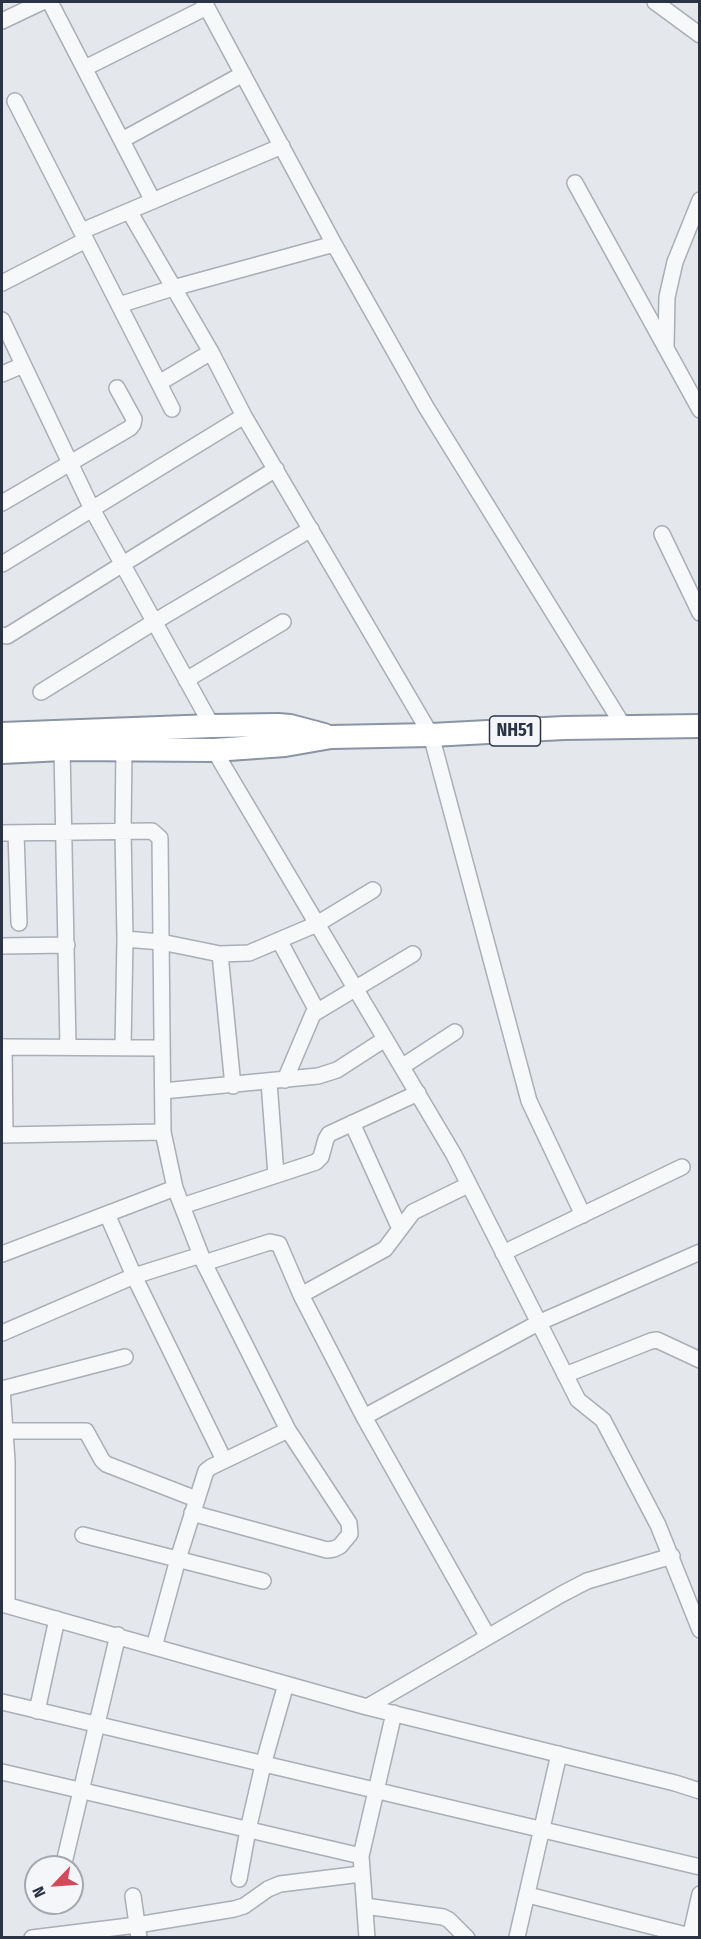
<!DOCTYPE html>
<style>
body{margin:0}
#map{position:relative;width:701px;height:1939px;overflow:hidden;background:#e4e7ec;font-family:"Fira Sans Condensed",sans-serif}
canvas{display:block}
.frame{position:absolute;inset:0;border:3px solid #2b3445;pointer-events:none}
.north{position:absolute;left:24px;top:1855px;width:60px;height:60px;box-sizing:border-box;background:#f4f6f9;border:2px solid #a4a8b1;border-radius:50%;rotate:245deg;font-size:16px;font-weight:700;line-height:24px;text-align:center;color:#2b3445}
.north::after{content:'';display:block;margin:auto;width:21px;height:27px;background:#d1495b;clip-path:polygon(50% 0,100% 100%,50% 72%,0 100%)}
</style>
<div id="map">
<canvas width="701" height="1939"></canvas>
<div class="frame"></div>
<div class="north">N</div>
</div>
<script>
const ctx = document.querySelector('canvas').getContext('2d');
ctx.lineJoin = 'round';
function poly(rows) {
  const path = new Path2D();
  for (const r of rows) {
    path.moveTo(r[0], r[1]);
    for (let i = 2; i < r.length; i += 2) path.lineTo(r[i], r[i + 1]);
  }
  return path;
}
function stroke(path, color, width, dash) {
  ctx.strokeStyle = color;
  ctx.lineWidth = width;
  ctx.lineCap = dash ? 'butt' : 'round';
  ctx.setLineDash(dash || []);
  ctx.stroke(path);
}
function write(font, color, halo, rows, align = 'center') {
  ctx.font = font + ' "Fira Sans Condensed",sans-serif';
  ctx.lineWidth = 4.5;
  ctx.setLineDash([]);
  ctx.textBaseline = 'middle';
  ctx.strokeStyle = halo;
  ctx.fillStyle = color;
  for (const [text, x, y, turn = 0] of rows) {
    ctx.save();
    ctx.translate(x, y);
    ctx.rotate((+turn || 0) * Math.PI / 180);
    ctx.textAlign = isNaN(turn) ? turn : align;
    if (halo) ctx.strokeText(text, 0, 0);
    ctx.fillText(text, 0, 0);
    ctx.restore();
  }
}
const minor = poly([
 [50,2,153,201],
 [204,2,334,244,426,407,624,727],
 [655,2,700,35],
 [2,21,42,2],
 [85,68,207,7],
 [15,101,172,409],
 [122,140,243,74],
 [575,183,700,410],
 [129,211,211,352,244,416,431,735,529,1101,583,1215],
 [82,231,282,146],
 [2,283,86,240],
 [119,305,173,288,334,244],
 [2,320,92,509,212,726],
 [666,347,667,297,675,262,700,200],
 [2,374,23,365],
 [159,383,211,352],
 [2,503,130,428,133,424,134,419,117,388],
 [662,534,700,613],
 [2,564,244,416],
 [2,635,7,636,276,469],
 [186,680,283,622],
 [41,692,154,622,311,529],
 [62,749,68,1047],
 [214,750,454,1155,578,1400,603,1420,658,1525,700,1630],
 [2,833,152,831,160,838,163,1132,175,1188,204,1263,288,1430,349,1523,350,1534,340,1546,334,1549,327,1550,192,1513],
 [16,833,19,923],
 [125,939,161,942,220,954,249,953,317,924,373,890],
 [279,940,317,1011],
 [2,946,67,945],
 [220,954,233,1086],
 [2,1047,162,1048],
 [4,1047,5,1134],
 [123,1047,125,939,123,831,124,750],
 [403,1066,455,1032],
 [285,1080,313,1014,413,954],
 [269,1082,276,1175],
 [163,1091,318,1076,337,1070,385,1039],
 [352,1123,400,1229],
 [2,1135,163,1132],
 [182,1206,316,1162,321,1157,326,1139,329,1134,418,1093],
 [107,1214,134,1276,224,1460],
 [503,1253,682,1167],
 [2,1254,175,1188],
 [204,1263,270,1242,279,1244,301,1295,364,1417,488,1637],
 [301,1295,385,1249,413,1212,468,1185],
 [2,1333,134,1276,201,1255],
 [565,1375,651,1341,657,1340,700,1360],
 [2,1388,7,1461,7,1605],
 [2,1389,125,1357],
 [364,1417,538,1323,700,1252],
 [5,1431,86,1431,102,1460,106,1464,196,1499],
 [83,1535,263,1581],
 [2,1604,367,1707,675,1783,700,1791],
 [154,1647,178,1559,206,1471,211,1467,288,1430],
 [2,1702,700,1867],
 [367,1707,562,1594,587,1581,672,1556],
 [37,1711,57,1619],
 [2,1772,361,1856],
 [63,1867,118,1635],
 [239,1879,248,1830,263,1765,286,1684],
 [528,1895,690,1936],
 [133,1896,139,1938],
 [365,1906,443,1917,449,1920,467,1938],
 [517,1937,559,1754],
 [32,1938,137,1925,234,1909,244,1906,268,1889,280,1884,361,1874],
 [367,1938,361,1856,394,1713],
 [690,1938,700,1894]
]);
const highway = poly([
 [2,734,212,726,278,725,290,726,324,735],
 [2,752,62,749,214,750,285,745,331,737,431,735,564,728,700,726]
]);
stroke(minor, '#a9aeb7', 18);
stroke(highway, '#8b94a3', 26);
stroke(minor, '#f7f8fa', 15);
stroke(highway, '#fff', 22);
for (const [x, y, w] of [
 [515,731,51]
]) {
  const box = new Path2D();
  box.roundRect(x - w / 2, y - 15, w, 30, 4.5);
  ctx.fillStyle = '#f4f6f9';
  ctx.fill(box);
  stroke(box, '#2b3445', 1.5);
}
write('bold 18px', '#2b3445', null, [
 ["NH51",515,731]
]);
</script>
